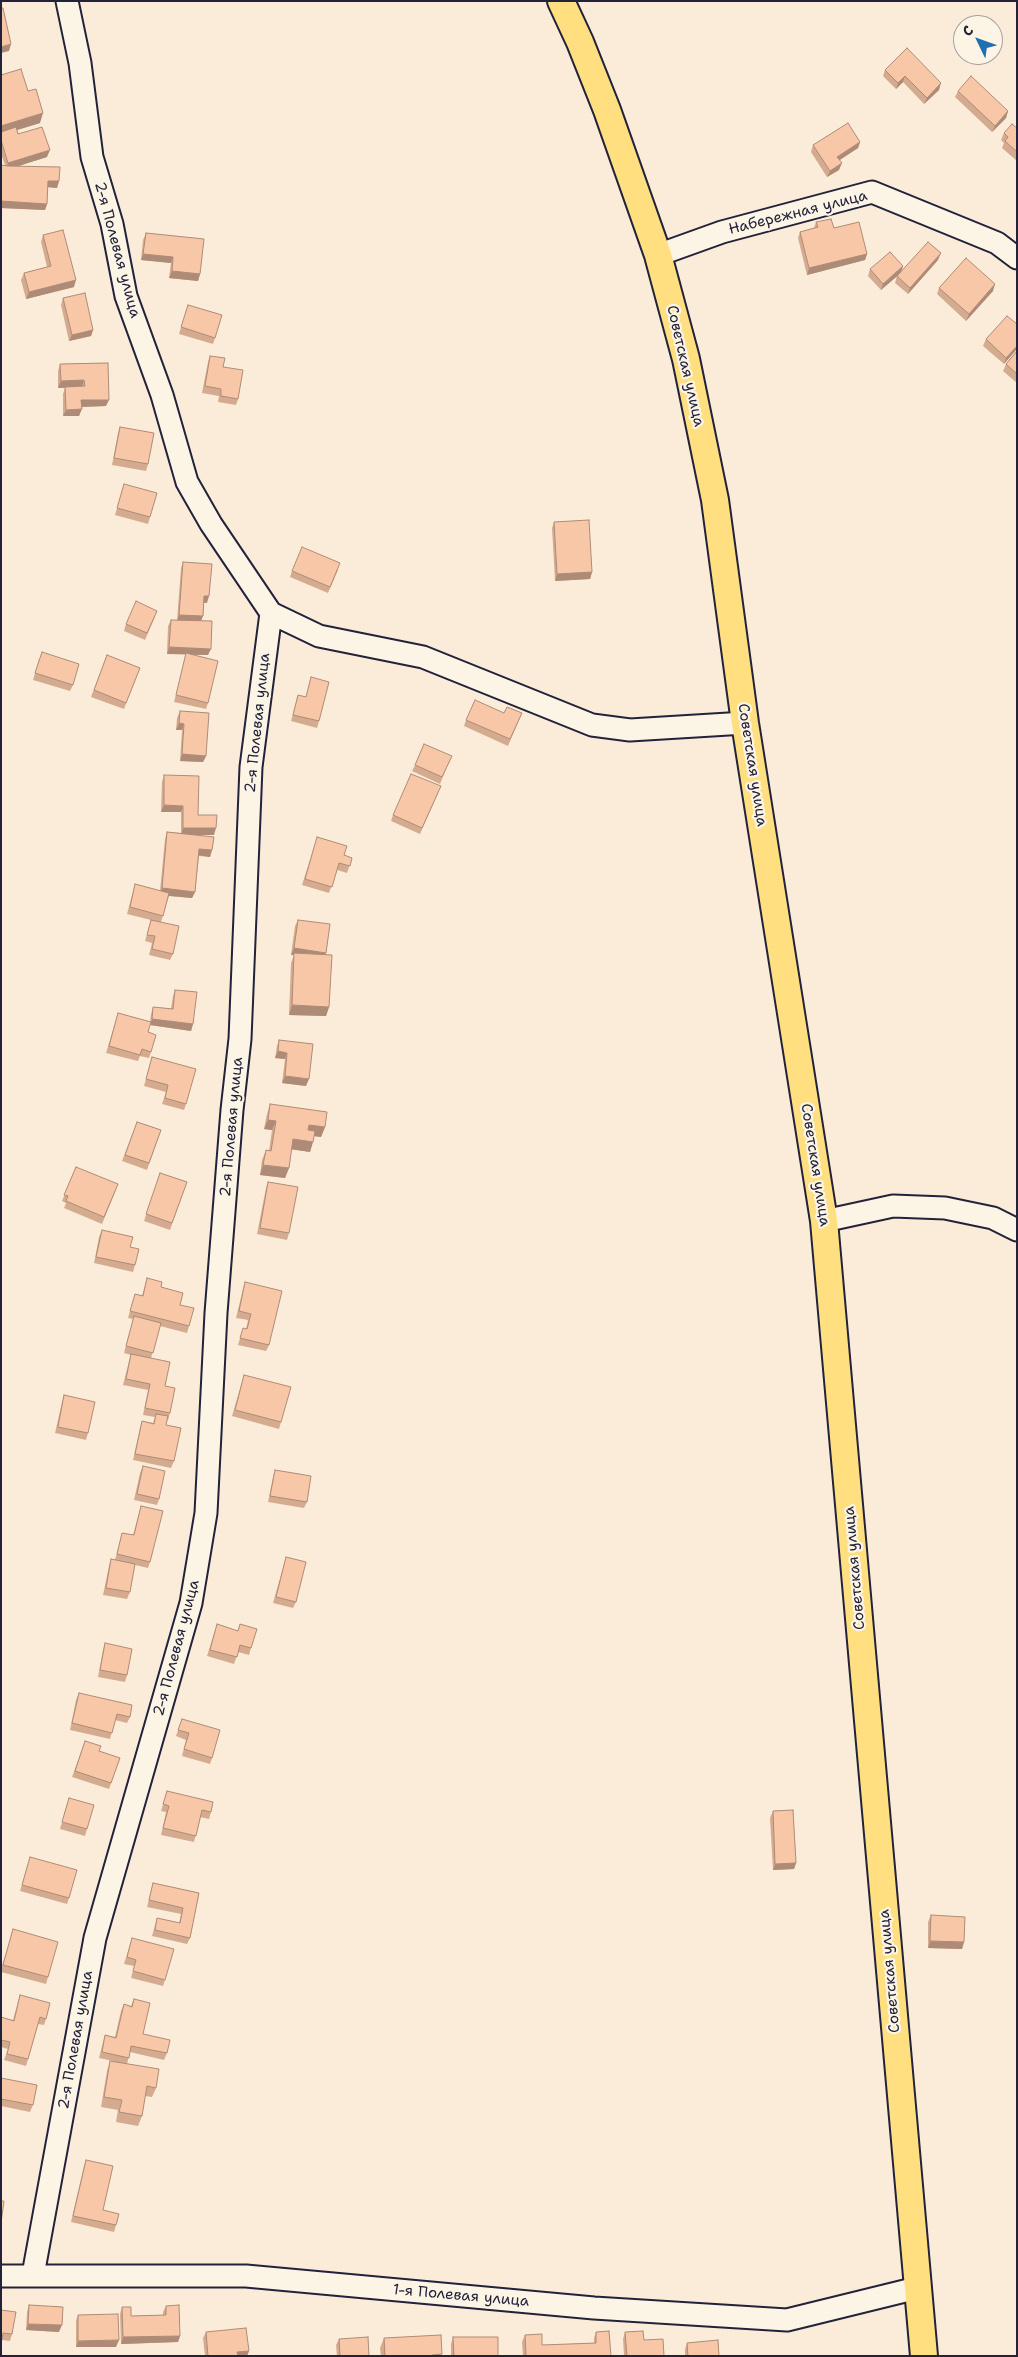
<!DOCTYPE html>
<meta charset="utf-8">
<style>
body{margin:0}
#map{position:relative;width:1018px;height:2357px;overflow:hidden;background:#fbecd9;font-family:"Shantell Sans",sans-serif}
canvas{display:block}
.frame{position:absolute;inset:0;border:2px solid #22223b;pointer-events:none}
.north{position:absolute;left:953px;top:15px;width:50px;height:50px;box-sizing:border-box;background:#fcf5e5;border:1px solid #a5a1a1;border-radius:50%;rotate:312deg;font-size:14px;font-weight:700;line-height:20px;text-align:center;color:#22223b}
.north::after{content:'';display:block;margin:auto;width:18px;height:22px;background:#1f6fb2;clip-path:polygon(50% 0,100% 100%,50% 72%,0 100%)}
</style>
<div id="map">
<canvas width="1018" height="2357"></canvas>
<div class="frame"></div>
<div class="north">С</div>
</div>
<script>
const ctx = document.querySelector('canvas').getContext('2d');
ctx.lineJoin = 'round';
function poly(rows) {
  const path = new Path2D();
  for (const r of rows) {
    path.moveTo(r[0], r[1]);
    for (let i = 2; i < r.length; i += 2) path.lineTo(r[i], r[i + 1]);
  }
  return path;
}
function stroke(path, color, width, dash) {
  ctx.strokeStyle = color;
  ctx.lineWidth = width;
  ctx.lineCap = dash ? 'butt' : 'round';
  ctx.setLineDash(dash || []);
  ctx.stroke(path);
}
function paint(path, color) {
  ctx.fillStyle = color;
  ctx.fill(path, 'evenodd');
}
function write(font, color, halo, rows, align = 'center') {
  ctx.font = font + ' "Shantell Sans",sans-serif';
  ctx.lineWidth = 4.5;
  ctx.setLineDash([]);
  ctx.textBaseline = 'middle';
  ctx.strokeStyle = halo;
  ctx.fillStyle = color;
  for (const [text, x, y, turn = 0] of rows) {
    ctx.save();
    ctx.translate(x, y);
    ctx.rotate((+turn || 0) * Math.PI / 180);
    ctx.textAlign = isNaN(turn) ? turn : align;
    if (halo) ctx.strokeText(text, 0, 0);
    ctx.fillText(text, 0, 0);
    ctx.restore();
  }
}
const minor = poly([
 [658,255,722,232,872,192,997,243,1017,258],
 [271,613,319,636,423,657,592,725,630,730,745,723],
 [824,1221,893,1206,945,1208,993,1218,1017,1230],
 [33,2275,95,1938,191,1603,206,1513,216,1313,232,1110,240,1039,251,767,271,613,211,524,187,482,162,395,126,296,112,224,92,157,80,63,67,1],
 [1,2276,246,2276,594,2308,787,2320,917,2288]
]);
const major = poly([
 [561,1,580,42,607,110,658,255,686,359,715,500,745,723,824,1221,924,2356]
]);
stroke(minor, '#22223b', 25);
stroke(major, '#22223b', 30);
stroke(minor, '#fcf5e5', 21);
stroke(major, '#ffdf80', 26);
paint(poly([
 [907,48,939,90,924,104,903,82,896,89,883,76,885,70],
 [1,75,28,91,40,123,17,130,18,134,47,157,18,166,59,181,57,188,48,187,47,204,45,210,1,208,1,165,5,165,1,154],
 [958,91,1008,111,1006,118,992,132,955,97],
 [1017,128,1017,161,1002,148,1004,143,1001,140,1004,133],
 [860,142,858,148,840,160,839,170,827,177,811,152,813,145],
 [816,222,834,228,867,254,865,260,807,275,798,238,800,232,814,228],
 [146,233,200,274,198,281,169,278,171,263,141,260,143,240],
 [43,235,74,287,26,299,21,280,24,273,47,267,41,242],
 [938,260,908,294,895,283,897,276,899,274,881,290,868,276,870,269,903,266,901,272],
 [939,288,993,291,966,321,937,294],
 [63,298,93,330,91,336,69,341,61,305],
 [188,305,215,338,213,344,179,334],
 [1017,324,1017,349,1004,364,983,346,986,339],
 [1017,351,1017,383,1003,371,1006,364],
 [210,356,223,367,238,399,236,405,218,402,219,396,202,393,208,362],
 [108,363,106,406,82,407,79,416,63,416,63,394,65,388,58,388,58,371,60,364],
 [120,427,148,464,146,471,112,465,118,433],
 [124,484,150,517,148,524,115,515],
 [554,522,592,572,590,579,555,581,552,528],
 [183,562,207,603,204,603,203,616,201,621,208,655,193,655,208,703,206,709,174,702,186,654,167,654,168,626,171,620,177,620,181,568],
 [338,570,328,593,290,577,292,571],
 [155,617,145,640,124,631,126,624],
 [107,655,140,668,124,709,91,697],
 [39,659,73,685,70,691,33,680],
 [311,677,319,721,317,728,291,721,298,695,306,697],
 [180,711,206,756,203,762,180,761,182,730,176,730,177,718],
 [504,713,522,713,508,746,464,726,466,720],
 [449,762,440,784,412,771,415,765],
 [164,775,198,815,214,835,195,835,212,850,210,857,199,856,195,892,192,898,169,896,161,922,173,954,170,960,149,955,152,943,145,941,151,920,127,914,135,884,160,891,165,839,167,832,181,833,181,812,161,812,162,782],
 [438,793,420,834,391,821,393,815],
 [315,844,344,855,352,858,347,873,337,870,329,893,302,885],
 [298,920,326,953,325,954,329,1007,326,1016,289,1015,291,963,294,955,291,955,295,926],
 [175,990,193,1024,191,1031,150,1025,148,1032,151,1052,149,1058,140,1056,138,1061,106,1053,118,1013,150,1022,151,1014,153,1007,171,1009,173,996],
 [279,1040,306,1086,282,1083,285,1059,275,1058,277,1046],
 [152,1057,186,1104,184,1110,162,1104,166,1092,144,1086],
 [270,1104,325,1127,321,1137,314,1136,310,1152,291,1149,289,1168,285,1178,260,1175,262,1160,266,1150,269,1151,272,1130,264,1129,267,1114],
 [137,1122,161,1130,147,1170,122,1161],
 [76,1167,116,1190,102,1224,64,1208,66,1203,62,1201],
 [160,1173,187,1182,170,1230,144,1221],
 [268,1182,289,1233,287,1240,257,1234,266,1188],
 [102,1230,130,1247,135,1265,133,1272,94,1263,99,1237],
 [147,1278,161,1287,180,1305,189,1326,187,1333,160,1326,151,1358,165,1386,170,1413,168,1420,167,1420,166,1425,174,1461,171,1468,133,1460,140,1428,142,1421,153,1423,155,1417,143,1415,148,1390,123,1385,129,1361,131,1355,124,1353,133,1319,128,1318,135,1294,142,1296],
 [245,1282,269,1345,266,1351,238,1345,243,1328,246,1329,248,1320,236,1318,243,1289],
 [244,1375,281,1422,279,1429,232,1416],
 [64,1395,88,1433,86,1440,55,1433,62,1402],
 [143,1466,159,1499,157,1505,134,1500,140,1473],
 [275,1470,307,1502,304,1508,268,1502,273,1477],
 [141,1506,150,1562,148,1568,135,1565,130,1592,127,1599,103,1595,109,1566,111,1559,115,1560,122,1533,133,1535],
 [286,1557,296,1602,293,1608,273,1603],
 [217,1624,238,1631,240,1624,251,1648,249,1655,238,1652,234,1664,207,1656],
 [105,1643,127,1675,125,1682,98,1677,103,1650],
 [79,1693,130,1717,127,1723,115,1720,110,1739,70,1730,76,1700],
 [182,1719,212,1758,210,1764,182,1756,186,1740,176,1736],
 [85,1741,99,1751,120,1758,109,1789,72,1777],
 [167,1791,211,1812,209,1819,200,1817,194,1842,161,1835,166,1812,161,1811],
 [69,1798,87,1829,85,1836,60,1829],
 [773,1811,796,1863,794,1869,773,1870,770,1818],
 [30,1857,69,1898,67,1904,20,1891],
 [153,1883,199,1893,190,1938,187,1944,152,1936,157,1918,179,1923,181,1914,147,1907],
 [931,1915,964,1942,962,1949,928,1948,928,1922],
 [13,1929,48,1977,46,1984,1,1972,1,1969],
 [132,1938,165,1980,163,1986,131,1978,134,1966,124,1964],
 [20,1995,46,2019,44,2025,38,2024,26,2066,4,2060,8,2049,1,2047,1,2017,13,2020],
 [134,1999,143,2034,167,2053,164,2060,130,2052,127,2064,156,2088,152,2097,145,2096,142,2116,138,2126,116,2122,118,2110,101,2107,107,2071,110,2061,113,2061,99,2058,103,2042,105,2035,115,2037,121,2011,124,2004,131,2006],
 [1,2078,33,2105,30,2112,1,2106],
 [86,2160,103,2210,116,2225,114,2232,71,2222,84,2166],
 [29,2305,59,2332,26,2330,27,2312],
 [166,2306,180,2336,178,2342,121,2344,120,2314,122,2307,131,2316,163,2315,163,2312],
 [1,2310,12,2334,10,2341,2,2340],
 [78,2315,116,2347,76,2347,76,2321],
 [206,2332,249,2351,247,2356,205,2356,203,2338],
 [596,2332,611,2356,523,2356,522,2342,525,2335,542,2345,594,2343,594,2338],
 [625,2332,644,2340,664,2356,624,2356,623,2339],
 [453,2337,498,2356,451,2356,451,2344],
 [384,2338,442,2354,441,2356,381,2356,380,2348],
 [339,2339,369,2356,337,2356,336,2345],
 [687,2343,719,2356,685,2356,685,2349]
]), '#d5ab90');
paint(poly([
 [11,44,9,51,1,53,1,47],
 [905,76,903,82,896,89,898,83],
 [941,83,939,90,924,104,927,98],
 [1008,111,1006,118,992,132,995,126],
 [43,113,40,123,1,135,1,126],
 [860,142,858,148,835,163,837,157],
 [50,150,47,157,6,170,8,163],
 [842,163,839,170,827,177,830,171],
 [48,181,59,181,57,188,46,187],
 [1,201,47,204,45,210,1,208],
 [941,253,938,260,908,294,910,288],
 [143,254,173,257,171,263,141,260],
 [867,254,865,260,807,275,809,268],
 [903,266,901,273,881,290,883,284],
 [172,271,200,274,198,281,169,278],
 [76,280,74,287,26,299,29,292],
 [995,284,993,291,966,321,969,314],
 [93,330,91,336,69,341,72,335],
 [1017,346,1017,349,1004,364,1006,358],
 [84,380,82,387,58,388,61,381],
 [81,400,109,400,106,406,79,407],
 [82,409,79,416,63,416,66,410],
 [592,572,590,579,555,581,557,574],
 [204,596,209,596,207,603,202,602],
 [179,615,203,616,200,623,177,621],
 [169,647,211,649,208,655,167,654],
 [179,723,184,724,182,730,176,730],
 [182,754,206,756,203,762,180,761],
 [164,805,183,806,181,812,161,812],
 [183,828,216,828,214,835,181,835],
 [199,849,212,850,210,857,197,855],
 [162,888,195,892,192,898,159,895],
 [294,948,326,953,324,959,294,953,294,955,291,955],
 [292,1005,329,1007,326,1016,289,1015],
 [152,1019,193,1024,191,1031,150,1025],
 [278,1051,287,1053,285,1059,275,1058],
 [285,1076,309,1079,306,1086,282,1083],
 [268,1120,276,1121,272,1130,264,1129],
 [309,1125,325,1127,321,1137,305,1135],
 [293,1139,313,1142,310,1152,289,1149],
 [263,1165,289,1168,285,1178,260,1175],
 [796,1863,794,1869,773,1870,775,1864],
 [930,1941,964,1942,962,1949,928,1948],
 [28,2324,62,2325,59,2332,26,2330],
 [180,2336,178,2342,121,2344,123,2337],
 [119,2340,116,2347,76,2347,78,2341],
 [249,2351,247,2356,236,2356,237,2352]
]), '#ae8b76');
const building = poly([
 [1,8,3,8,11,44,1,47,1,8],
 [907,48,941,83,927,98,905,76,898,83,885,70,907,48],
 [21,69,28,91,36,89,43,113,1,126,1,75,21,69],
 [971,76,1008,111,995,126,958,91,971,76],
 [848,123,860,142,837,157,842,163,830,171,813,145,848,123],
 [1012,124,1017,128,1017,152,1005,141,1008,137,1004,133,1012,124],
 [16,127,18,134,42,127,50,150,8,163,1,140,1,132,16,127],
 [1,165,8,166,60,167,59,181,48,181,47,204,1,201,1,165],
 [831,219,834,228,859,222,867,254,809,268,800,232,818,227,816,222,831,219],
 [63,230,76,280,29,292,24,273,51,266,43,235,63,230],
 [146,233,204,239,200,274,172,271,173,257,143,254,146,233],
 [928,242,941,253,910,288,897,276,928,242],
 [890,252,903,266,883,284,870,269,890,252],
 [966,258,995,284,969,314,939,288,966,258],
 [85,293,93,330,72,335,63,298,85,293],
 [188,305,222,315,215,338,181,327,188,305],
 [1007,316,1017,324,1017,346,1006,358,986,339,1007,316],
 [1017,351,1017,374,1006,364,1017,351],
 [210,356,225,358,223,367,243,370,238,399,221,396,221,389,205,386,210,356],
 [108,363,109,400,81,400,82,409,66,410,65,387,85,386,84,380,61,381,60,364,108,363],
 [120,427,154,433,148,464,114,458,120,427],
 [124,484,157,493,150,517,117,508,124,484],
 [589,520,592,572,557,574,554,522,589,520],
 [302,547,340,563,330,587,292,571,302,547],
 [183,562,212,564,209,596,204,596,203,616,179,615,183,562],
 [136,601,157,611,147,633,126,624,136,601],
 [171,620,212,621,211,649,169,647,171,620],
 [42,652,79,664,73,685,35,673,42,652],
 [186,653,218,661,208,703,176,695,186,653],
 [107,655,140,668,126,703,94,690,107,655],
 [311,677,329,682,319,721,293,715,298,695,306,697,311,677],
 [475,700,504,713,507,707,522,713,510,739,466,720,475,700],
 [180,711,209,713,206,756,182,754,184,724,179,723,180,711],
 [424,744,452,756,442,777,415,765,424,744],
 [411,774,441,786,422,828,393,815,411,774],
 [164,775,199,776,198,815,217,815,216,828,183,828,183,806,164,805,164,775],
 [167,832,214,837,212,850,199,849,195,892,162,888,167,832],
 [317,837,347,846,344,855,352,858,350,866,339,863,332,887,305,879,317,837],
 [135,884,169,893,163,916,130,907,135,884],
 [151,920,179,926,173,954,152,949,155,936,147,935,151,920],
 [298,920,330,924,326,953,294,948,298,920],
 [294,953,332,955,329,1007,292,1005,294,953],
 [175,990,197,992,193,1024,152,1019,153,1007,173,1009,175,990],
 [118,1013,151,1022,148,1032,156,1035,151,1052,142,1049,140,1055,109,1046,118,1013],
 [279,1040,313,1044,309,1079,285,1076,287,1053,278,1051,279,1040],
 [152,1057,196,1069,186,1104,165,1098,168,1085,146,1079,152,1057],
 [270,1104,327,1112,325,1127,309,1125,308,1130,315,1131,313,1142,293,1139,289,1168,263,1165,266,1150,271,1151,276,1121,268,1120,270,1104],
 [137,1122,161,1130,149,1163,125,1155,137,1122],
 [76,1167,118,1184,104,1217,66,1201,68,1196,64,1195,76,1167],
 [160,1173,187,1182,172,1223,146,1214,160,1173],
 [268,1182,298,1187,289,1233,260,1228,268,1182],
 [102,1230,133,1237,130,1247,139,1249,135,1265,96,1257,102,1230],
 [147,1278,162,1282,161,1287,183,1293,180,1305,194,1308,189,1326,130,1311,135,1294,143,1296,147,1278],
 [245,1282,282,1291,269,1345,240,1338,243,1328,247,1329,251,1314,239,1311,245,1282],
 [134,1316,161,1323,153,1353,126,1346,134,1316],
 [131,1354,170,1362,165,1386,175,1388,170,1413,145,1408,150,1384,126,1379,131,1354],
 [244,1375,291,1387,281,1422,235,1410,244,1375],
 [64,1395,95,1402,88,1433,58,1427,64,1395],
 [156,1414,168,1416,166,1425,181,1428,174,1461,135,1454,142,1421,154,1424,156,1414],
 [143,1466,165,1471,159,1499,137,1494,143,1466],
 [275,1470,311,1476,307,1502,270,1496,275,1470],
 [141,1506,163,1511,150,1562,117,1554,122,1533,134,1535,141,1506],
 [286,1557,306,1562,296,1602,276,1597,286,1557],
 [111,1559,135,1564,130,1592,106,1588,111,1559],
 [217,1624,238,1631,240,1624,257,1629,251,1648,240,1645,237,1657,210,1650,217,1624],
 [105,1643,132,1649,127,1675,100,1670,105,1643],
 [79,1693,132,1705,130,1717,117,1714,112,1733,72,1723,79,1693],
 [182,1719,220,1730,212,1758,184,1749,189,1733,178,1730,182,1719],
 [85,1741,101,1746,99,1751,120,1758,111,1783,75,1771,85,1741],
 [167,1791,213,1802,211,1812,202,1810,196,1836,163,1828,169,1806,163,1804,167,1791],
 [69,1798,94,1805,87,1829,62,1822,69,1798],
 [793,1810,796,1863,775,1864,773,1811,793,1810],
 [30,1857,77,1870,69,1898,22,1885,30,1857],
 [153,1883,199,1893,190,1938,155,1930,157,1918,180,1923,183,1908,149,1900,153,1883],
 [931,1915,965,1917,964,1942,930,1941,931,1915],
 [13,1929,58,1942,48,1977,3,1965,13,1929],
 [132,1938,174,1949,165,1980,133,1971,136,1960,127,1957,132,1938],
 [20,1995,50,2003,46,2019,40,2017,28,2059,7,2054,10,2042,1,2040,1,2017,14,2021,20,1995],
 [134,1999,150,2003,143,2034,170,2040,167,2053,131,2046,129,2058,102,2052,105,2035,116,2038,124,2004,132,2007,134,1999],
 [110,2061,159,2069,156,2088,147,2086,142,2116,119,2112,122,2100,104,2097,110,2061],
 [1,2078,37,2085,33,2105,1,2099,1,2078],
 [86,2160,113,2166,103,2210,119,2214,116,2225,73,2216,86,2160],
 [1,2201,4,2201,1,2223,1,2201],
 [29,2305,63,2307,62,2325,28,2324,29,2305],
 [179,2305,180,2336,123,2337,122,2307,131,2307,131,2316,166,2315,166,2306,179,2305],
 [1,2310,16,2312,12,2334,3,2333,1,2344,1,2310],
 [118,2314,119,2340,78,2341,78,2315,118,2314],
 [246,2328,249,2351,237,2352,238,2356,208,2356,206,2332,246,2328],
 [609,2331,611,2356,526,2356,525,2335,542,2334,542,2345,596,2343,596,2332,609,2331],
 [643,2331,644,2340,663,2339,664,2356,627,2356,625,2332,643,2331],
 [441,2335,442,2354,432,2355,432,2356,385,2356,384,2338,441,2335],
 [368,2337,369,2356,340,2356,339,2339,368,2337],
 [453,2337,498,2337,498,2356,454,2356,453,2337],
 [718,2340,719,2356,688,2356,687,2343,718,2340]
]);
paint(building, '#f8c7a8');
stroke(building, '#ae8b76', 1);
write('15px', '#22223b', '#fcf5e5', [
 ["Набережная улица",798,213,-14],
 ["2-я Полевая улица",117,250,75],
 ["Советская улица",685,366,77],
 ["2-я Полевая улица",258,723,-84],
 ["Советская улица",752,765,81],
 ["2-я Полевая улица",232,1127,-85],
 ["Советская улица",815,1165,81],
 ["Советская улица",855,1568,-95],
 ["2-я Полевая улица",177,1648,-75],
 ["Советская улица",890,1971,-95],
 ["2-я Полевая улица",76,2040,-80],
 ["1-я Полевая улица",461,2296,5]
]);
</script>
